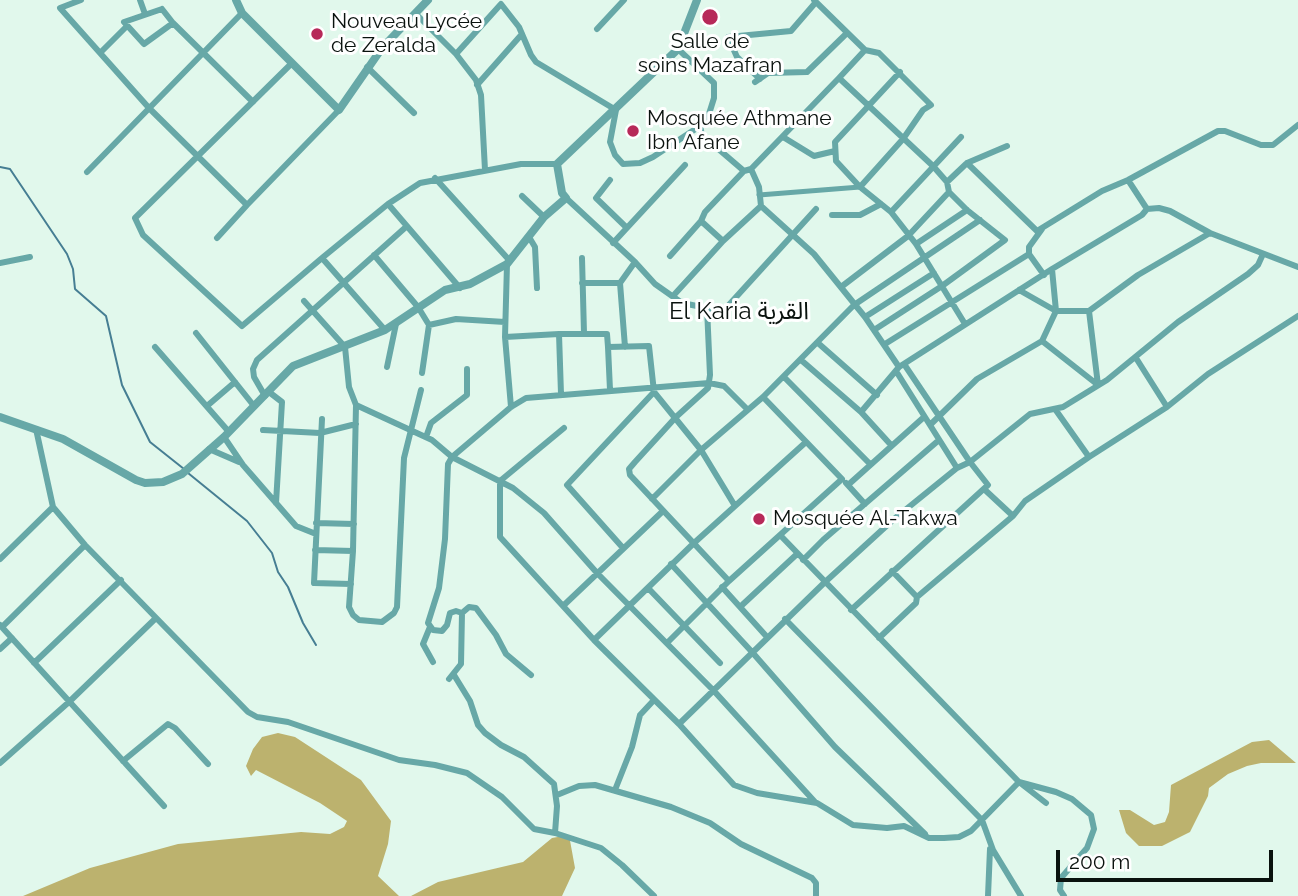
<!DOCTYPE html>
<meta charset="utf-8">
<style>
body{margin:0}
#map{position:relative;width:1298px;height:896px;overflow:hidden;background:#e1f8ec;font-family:Raleway,sans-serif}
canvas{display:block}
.scale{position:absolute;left:1056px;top:850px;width:217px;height:32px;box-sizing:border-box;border:4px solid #0a120e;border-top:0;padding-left:9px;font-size:21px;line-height:24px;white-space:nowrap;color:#0a120e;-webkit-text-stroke:5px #fff;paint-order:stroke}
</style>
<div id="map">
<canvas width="1298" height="896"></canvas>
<div class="scale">200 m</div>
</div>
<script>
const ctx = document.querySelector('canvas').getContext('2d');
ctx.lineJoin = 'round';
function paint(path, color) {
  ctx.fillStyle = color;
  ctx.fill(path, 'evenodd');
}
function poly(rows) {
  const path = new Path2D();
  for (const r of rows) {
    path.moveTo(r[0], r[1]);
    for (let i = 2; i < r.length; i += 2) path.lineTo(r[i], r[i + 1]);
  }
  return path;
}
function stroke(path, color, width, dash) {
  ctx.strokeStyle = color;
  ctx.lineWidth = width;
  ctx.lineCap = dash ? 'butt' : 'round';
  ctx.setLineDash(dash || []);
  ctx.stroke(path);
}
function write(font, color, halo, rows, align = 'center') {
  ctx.font = font + ' Raleway,"Noto Sans Arabic",sans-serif';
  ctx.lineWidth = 6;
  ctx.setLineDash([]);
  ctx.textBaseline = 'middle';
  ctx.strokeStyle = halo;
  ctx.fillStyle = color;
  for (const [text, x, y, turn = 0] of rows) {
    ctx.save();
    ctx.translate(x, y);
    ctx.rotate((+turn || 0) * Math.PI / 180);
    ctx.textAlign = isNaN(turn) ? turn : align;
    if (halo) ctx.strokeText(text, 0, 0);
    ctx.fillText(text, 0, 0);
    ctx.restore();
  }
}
paint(poly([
 [278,733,295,737,361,780,391,821,388,844,378,876,399,896,23,896,90,868,178,844,301,832,330,834,344,827,347,821,320,803,256,770,251,776,246,766,253,749,262,737],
 [1269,740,1296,763,1261,763,1247,766,1228,774,1209,788,1208,796,1190,832,1162,846,1139,846,1126,833,1119,810,1130,810,1154,825,1165,822,1169,812,1171,785,1252,742],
 [569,835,575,868,562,896,411,896,438,882,523,862,552,838]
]), '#bcb26e');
stroke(poly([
 [0,167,10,169,67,254,73,269,75,289,106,316,122,385,150,442,184,469],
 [188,473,247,521,272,553,278,572,288,587,303,623,316,645]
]), '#467e93', 2);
stroke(poly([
 [759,195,860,187]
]), '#67a8a7', 5);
stroke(poly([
 [81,0,60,8,149,108,247,205,339,110],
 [140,0,145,14],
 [814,0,865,50,839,78],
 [162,9,173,23,144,44,124,22,162,9],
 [415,13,456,54,476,80,481,95,485,170],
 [173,23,253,102],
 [597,29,624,0],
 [678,49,714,83,714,98,709,114,700,126,702,135,744,171,751,169,759,187,761,206,814,254,865,317,899,367],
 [100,53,127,26],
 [456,54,501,4,519,27,531,55,536,62,616,110,610,142,615,155,623,164,640,163,653,157,700,126],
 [292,63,135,218,143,235,242,326,322,258,388,204,420,183,521,164,557,164],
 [367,67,414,113],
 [900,72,835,142,836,161,860,187,891,212,916,244,965,324],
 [760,79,737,57,728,37,791,31,816,2],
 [755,82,768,73,807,72,847,33],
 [477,85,522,34],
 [783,137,814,156,835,151],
 [967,163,1007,146],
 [751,169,839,78,933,166,947,182,949,192,967,210,1005,240,942,286,874,330],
 [87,172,242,13],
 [435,178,510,261],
 [610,180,596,198,627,228],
 [1128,180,1147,209,1159,208,1170,211,1210,233,1298,267],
 [947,182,967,163,1037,231,1102,191,1128,180,1218,131,1225,131,1261,145,1273,145,1298,125],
 [860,187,903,139,923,110,931,105,879,53,865,50],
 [522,196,544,217],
 [566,198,635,262,655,284,682,303,707,308,710,375,708,388,676,417,635,462,629,469,630,475,729,581,780,535,1019,782,1046,803],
 [388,204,460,288],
 [891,212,961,137],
 [832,215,860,215,881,204],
 [701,221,705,212,744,171],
 [529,237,535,247,537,288],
 [217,238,247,205],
 [613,243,685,165],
 [916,244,967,210],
 [1029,254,1044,275],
 [374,255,418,307,429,325,456,319,505,322],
 [670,256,701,221,723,241],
 [322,258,385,330],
 [582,258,584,333],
 [0,263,30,257],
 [507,264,505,337,511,407],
 [582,283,620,283,635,262],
 [620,283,625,347],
 [841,287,908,236,949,192],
 [1019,290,1056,311],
 [673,296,723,241,761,206],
 [304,301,345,347,349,387,356,405,432,440,452,457,513,488,544,513,597,573,714,691,815,802],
 [1056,311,1052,269,1142,215,1147,209],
 [1089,311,1098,385],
 [708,313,727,307,816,209],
 [865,317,934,273],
 [196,333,254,406],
 [559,334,607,334,608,347],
 [505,337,559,334,561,394],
 [1042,341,1098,385],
 [818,343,877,395],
 [885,344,1029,254,1029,247,1042,229],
 [155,347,229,432],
 [1136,358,1167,407],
 [801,360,861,412,891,445],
 [387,367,396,324],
 [896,371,957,468],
 [422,373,429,325],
 [784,377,870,464],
 [610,390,608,347,649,346,654,392,701,450,763,397,854,305,980,220],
 [269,392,282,402,276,503],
 [265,396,254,377,253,369,257,360,407,226],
 [763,397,842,479,780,535],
 [356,405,353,551,349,607,353,615,359,620,382,622,394,613,397,607,404,458,421,390],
 [207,406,235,382],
 [1055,409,1089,457,1167,407,1208,374,1298,316],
 [861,412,899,367,1052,269],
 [322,419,314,583,351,584],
 [930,425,977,379,1042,341,1056,311,1089,311,1138,275,1210,233],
 [564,428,500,481,500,537,594,640,679,724,734,785,757,793,817,803,853,825,887,828,904,826,929,838,944,838,959,837,971,831,1019,782,1056,792,1072,799,1091,815,1094,829,1087,848,1061,878,1060,890,1064,896],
 [36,429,53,507,85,545,248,712,257,717,288,722,399,760,435,765,467,773,502,797,534,829,555,833,601,848,622,865,654,896],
 [263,430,320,433,356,424],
 [224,437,243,465,296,526,316,534],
 [426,437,431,423,467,395,467,369],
 [209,449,239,462],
 [846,483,865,504],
 [848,485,924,417],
 [984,489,1013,516],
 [652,499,701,450,735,506],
 [316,523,354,524],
 [623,548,567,485,654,392],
 [315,550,353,551],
 [0,559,53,507],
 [803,560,823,540,939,440],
 [671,564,752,652,835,747,925,834],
 [892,571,917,597,1013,516,1025,501,1089,457],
 [722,587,767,637],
 [648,588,720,663],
 [563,606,663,511],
 [740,607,797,554],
 [851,610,988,485,970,462,904,364],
 [462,613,469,607,476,608,496,635,506,654,531,675],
 [785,619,982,820,993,850,1021,896],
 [0,625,164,806],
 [2,627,85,545],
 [430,627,423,644,433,662],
 [879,638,916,603,917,597],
 [594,640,694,543,806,442],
 [667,643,729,581],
 [0,649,12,638],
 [34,663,121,580],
 [454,675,470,701,478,725,485,733,501,745,524,757,554,784,557,806,555,833],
 [449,679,461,664,462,613,456,611,450,613,447,625,442,631,433,630,428,623,439,588,445,539,448,464,452,457,511,407,526,398,709,383,724,386,748,410],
 [679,724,824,583,894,519,957,468,970,462,1030,414,1063,407,1107,380,1178,322,1248,274,1258,265,1263,254],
 [123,761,168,724,175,728,208,764],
 [0,763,69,702,156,618],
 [615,790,632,747,640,715,654,700],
 [557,795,579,786,595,785,671,807,710,823,741,844,812,878,816,883,816,896],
 [988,896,990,849]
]), '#67a8a7', 6);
stroke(poly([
 [236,0,242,13,339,110,382,48,428,0],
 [0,417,63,439,136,480,145,483,163,482,182,474,224,437,293,366,385,330,445,290,470,284,507,264,544,217,566,198,562,193,557,164,678,49,697,0]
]), '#67a8a7', 8);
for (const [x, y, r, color] of [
 [710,17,9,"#b72959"],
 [317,34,7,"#b72959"],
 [633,131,7,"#b72959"],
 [759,519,7,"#b72959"]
]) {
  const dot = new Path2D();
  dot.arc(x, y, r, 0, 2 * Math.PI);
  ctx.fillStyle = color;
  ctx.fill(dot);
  stroke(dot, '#fff', 2.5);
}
write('21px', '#0a120e', '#fff', [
 ["Nouveau Lycée",331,22],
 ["de Zeralda",331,46],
 ["Salle de",710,42,"center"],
 ["soins Mazafran",710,66,"center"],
 ["Mosquée Athmane",647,119],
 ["Ibn Afane",647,143],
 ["Mosquée Al-Takwa",773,519]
], 'left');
write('24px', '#0a120e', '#fff', [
 ["El Karia القرية",739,312]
]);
</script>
